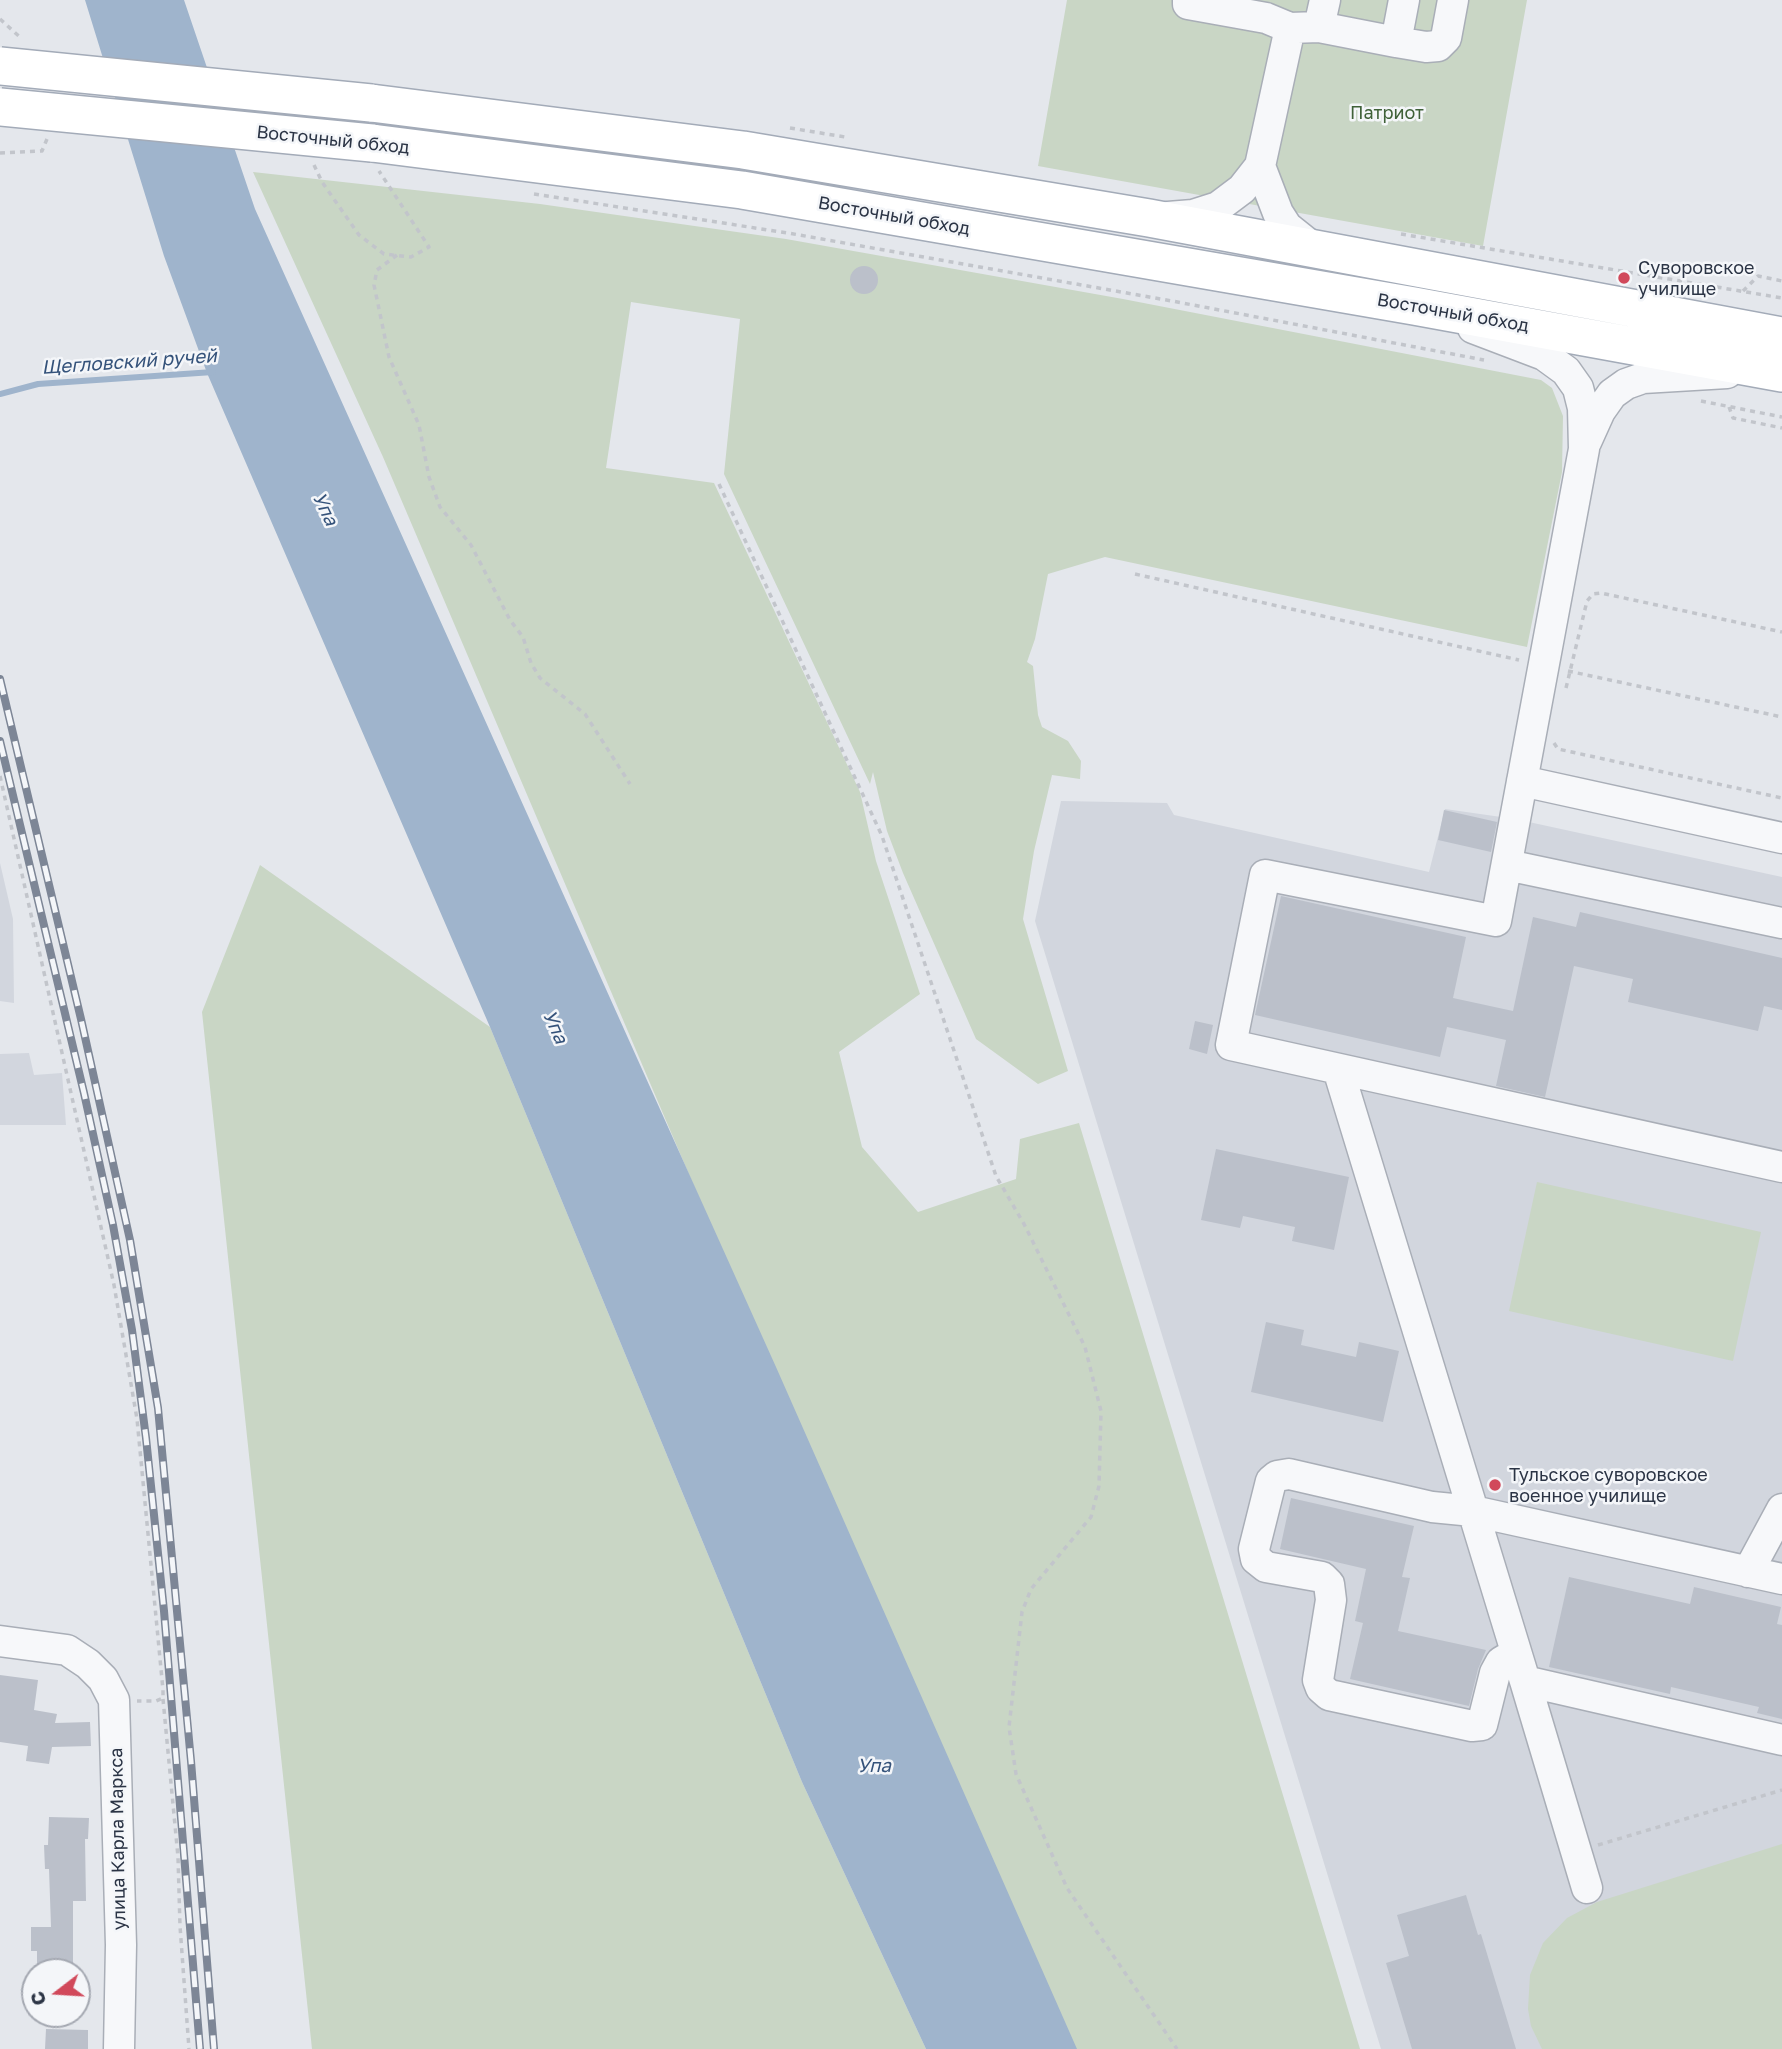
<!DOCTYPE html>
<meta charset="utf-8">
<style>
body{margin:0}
#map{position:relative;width:1782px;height:2049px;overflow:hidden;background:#e4e7ec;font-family:"Golos Text",sans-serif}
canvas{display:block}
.north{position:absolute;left:21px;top:1958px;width:70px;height:70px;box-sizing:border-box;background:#f4f6f9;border:2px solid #a4a8b1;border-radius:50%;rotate:253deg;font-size:19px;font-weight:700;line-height:28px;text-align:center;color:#2b3445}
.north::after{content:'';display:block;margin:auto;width:24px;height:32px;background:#d1495b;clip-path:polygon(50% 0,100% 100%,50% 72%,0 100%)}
</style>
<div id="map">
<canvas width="1782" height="2049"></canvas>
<div class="north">С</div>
</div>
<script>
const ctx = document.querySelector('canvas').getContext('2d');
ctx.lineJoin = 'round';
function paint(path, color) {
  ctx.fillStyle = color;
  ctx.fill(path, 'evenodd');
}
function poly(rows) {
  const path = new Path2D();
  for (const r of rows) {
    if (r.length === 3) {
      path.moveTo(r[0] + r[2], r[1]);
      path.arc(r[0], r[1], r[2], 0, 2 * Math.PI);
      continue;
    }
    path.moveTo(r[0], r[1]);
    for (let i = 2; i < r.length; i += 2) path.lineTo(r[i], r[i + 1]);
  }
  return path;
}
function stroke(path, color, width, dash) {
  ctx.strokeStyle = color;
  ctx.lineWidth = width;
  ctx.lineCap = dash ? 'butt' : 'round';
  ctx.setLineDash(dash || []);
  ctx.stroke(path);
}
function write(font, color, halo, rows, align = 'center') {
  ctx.font = font + ' "Golos Text",sans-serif';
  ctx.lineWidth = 5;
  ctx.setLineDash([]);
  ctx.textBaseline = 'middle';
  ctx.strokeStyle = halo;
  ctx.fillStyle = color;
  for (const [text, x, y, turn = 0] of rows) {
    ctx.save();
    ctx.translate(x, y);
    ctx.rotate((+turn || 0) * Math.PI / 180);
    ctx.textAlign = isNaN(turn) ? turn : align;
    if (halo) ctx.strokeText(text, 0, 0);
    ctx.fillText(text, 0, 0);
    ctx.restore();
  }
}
paint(poly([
 [1061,801,1167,803,1174,815,1429,872,1445,809,1515,819,1782,877,1782,2049,1381,2049,1035,921],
 [0,863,13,919,14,1003,0,1001],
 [29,1053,34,1075,62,1073,66,1125,0,1125,0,1054]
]), '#d2d6de');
paint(poly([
 [1067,0,1527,0,1483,246,1038,166],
 [253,172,540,204,786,239,1123,299,1541,380,1552,388,1563,416,1562,472,1527,647,1105,557,1048,574,1035,639,1027,662,1033,666,1038,715,1042,727,1068,741,1081,761,1080,779,1052,775,1034,851,1023,919,1068,1071,1038,1084,976,1039,903,873,887,831,873,772,870,784,724,474,740,319,631,302,606,468,714,483,860,792,876,861,920,994,839,1052,862,1147,918,1212,1016,1179,1020,1139,1079,1123,1360,2049,1062,2049,383,457],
 [260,865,490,1027,802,1782,926,2049,312,2049,202,1012],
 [1537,1182,1761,1232,1733,1361,1509,1311],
 [1782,1844,1782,2049,1542,2049,1531,2026,1528,2009,1530,1975,1543,1943,1567,1918,1597,1902]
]), '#c9d6c5');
paint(poly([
 [85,0,184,0,255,209,776,1367,1077,2049,926,2049,802,1782,490,1027,207,373,164,256]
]), '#9fb4cc');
stroke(poly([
 [0,394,38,384,213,372]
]), '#9fb4cc', 6);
paint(poly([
 [864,280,14],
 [1444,810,1497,822,1491,852,1438,840],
 [1281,896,1466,937,1453,998,1513,1011,1533,917,1576,927,1580,912,1782,958,1782,1010,1764,1006,1758,1031,1628,1002,1633,979,1574,966,1545,1097,1496,1086,1506,1040,1447,1027,1440,1057,1255,1015],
 [1195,1021,1213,1025,1207,1054,1189,1049],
 [1216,1149,1349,1177,1334,1250,1292,1241,1295,1227,1243,1216,1240,1228,1201,1220],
 [1266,1322,1304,1330,1301,1345,1356,1357,1359,1342,1399,1351,1383,1422,1251,1392],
 [1291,1498,1414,1526,1402,1577,1410,1578,1398,1631,1486,1650,1478,1669,1469,1706,1350,1679,1363,1623,1355,1621,1366,1569,1280,1549],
 [1569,1577,1690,1604,1694,1587,1781,1607,1777,1624,1782,1625,1782,1719,1757,1713,1759,1707,1671,1687,1670,1694,1549,1667],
 [0,1675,38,1680,34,1710,57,1714,55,1723,90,1722,91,1746,52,1747,49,1764,26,1761,28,1746,0,1742],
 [49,1817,89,1818,88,1839,85,1839,86,1901,73,1901,73,1972,37,1972,37,1951,31,1951,31,1927,51,1927,49,1869,45,1869,44,1845,48,1845],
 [1466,1895,1478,1935,1481,1934,1516,2049,1412,2049,1386,1963,1409,1956,1397,1915],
 [46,2029,88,2030,88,2049,45,2049]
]), '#bbc0ca');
const minor = poly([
 [1188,0,1188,4,1266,18,1290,28,1319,27,1396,42,1404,0],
 [1319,27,1325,0],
 [1396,42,1426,47,1438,46,1446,38,1453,0],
 [1260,166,1278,213,1287,227,1312,247],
 [1168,217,1193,215,1218,207,1242,189,1260,166,1290,28],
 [1473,328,1544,355,1566,371,1578,388,1583,408,1584,449,1496,921,1265,875,1231,1045,1782,1167],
 [1586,442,1600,411,1612,394,1626,384,1643,378,1727,373],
 [1522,781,1782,838],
 [1507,865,1782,923],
 [1338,1069,1525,1681,1782,1740],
 [1748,1572,1782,1509],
 [0,1641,67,1650,88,1664,103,1679,114,1700,121,1945,119,2049],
 [1516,1653,1501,1662,1495,1673,1482,1725,1472,1726,1329,1695,1321,1688,1318,1680,1331,1600,1329,1584,1322,1577,1266,1567,1256,1559,1254,1549,1271,1481,1277,1476,1289,1474,1432,1507,1473,1511,1782,1579],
 [1525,1681,1587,1888]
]);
const major = poly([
 [371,103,743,150,1149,218,1782,336],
 [372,143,742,190,1414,306,1782,373]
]);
stroke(minor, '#a9aeb7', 33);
stroke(major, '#a3abb8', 40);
stroke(poly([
 [0,19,22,39],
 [790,128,845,137],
 [0,153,42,151,47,139],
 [314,165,322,182,359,235,384,254,411,257,429,247,379,171],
 [534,194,788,233,1172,301,1484,360],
 [1401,234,1782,298],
 [397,255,377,270,374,285,389,357,419,425,429,477,440,507,471,545,510,620,523,637,531,663,540,678,585,714,630,784],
 [1743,291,1758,276,1782,281],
 [1701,401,1782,417],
 [1729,407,1733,418,1782,428],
 [719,484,882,836,996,1176,1024,1224,1085,1347,1101,1411,1099,1486,1091,1517,1031,1589,1022,1612,1009,1727,1016,1774,1067,1888,1177,2049],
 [1135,574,1519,660],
 [1568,671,1782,717],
 [1566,688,1587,601,1593,594,1601,593,1782,632],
 [1554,743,1558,749,1782,798],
 [0,776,114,1285,137,1419,163,1690,163,1698,156,1701,137,1701],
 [163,1699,178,1857,180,1926,189,2049],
 [1598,1845,1782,1790]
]), '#c2c5cb', 3.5, [5, 5]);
stroke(minor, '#f7f8fa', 30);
stroke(major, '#fff', 37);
const rail = poly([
 [0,679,81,1019,130,1240,158,1408,191,1761,214,2049],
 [0,741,84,1093,113,1225,132,1330,146,1438,164,1611,200,2049]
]);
stroke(rail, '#7d8696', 8);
stroke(rail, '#f4f6f9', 5, [16]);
const majorBridge = poly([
 [0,66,371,103],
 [0,107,372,143]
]);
stroke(majorBridge, '#a3abb8', 40, []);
stroke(majorBridge, '#fff', 37);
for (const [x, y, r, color] of [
 [1624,278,7,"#d1495b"],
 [1495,1485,7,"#d1495b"]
]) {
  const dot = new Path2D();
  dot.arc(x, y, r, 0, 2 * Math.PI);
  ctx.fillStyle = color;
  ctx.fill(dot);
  stroke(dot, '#f4f6f9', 2.5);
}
write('18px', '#3f6138', '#f4f6f9', [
 ["Патриот",1387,113]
]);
write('18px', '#2b3445', '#f4f6f9', [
 ["Восточный обход",333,140,6],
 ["Восточный обход",894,216,10],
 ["Восточный обход",1453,313,10],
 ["улица Карла Маркса",118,1839,-91]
]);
write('18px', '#2b3445', '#f4f6f9', [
 ["Суворовское",1638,268],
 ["училище",1638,289],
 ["Тульское суворовское",1509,1475],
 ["военное училище",1509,1496]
], 'left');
write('italic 19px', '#34527a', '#f4f6f9', [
 ["Щегловский ручей",129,362,-4],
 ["Упа",325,509,65],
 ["Упа",555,1027,66],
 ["Упа",874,1766]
]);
</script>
